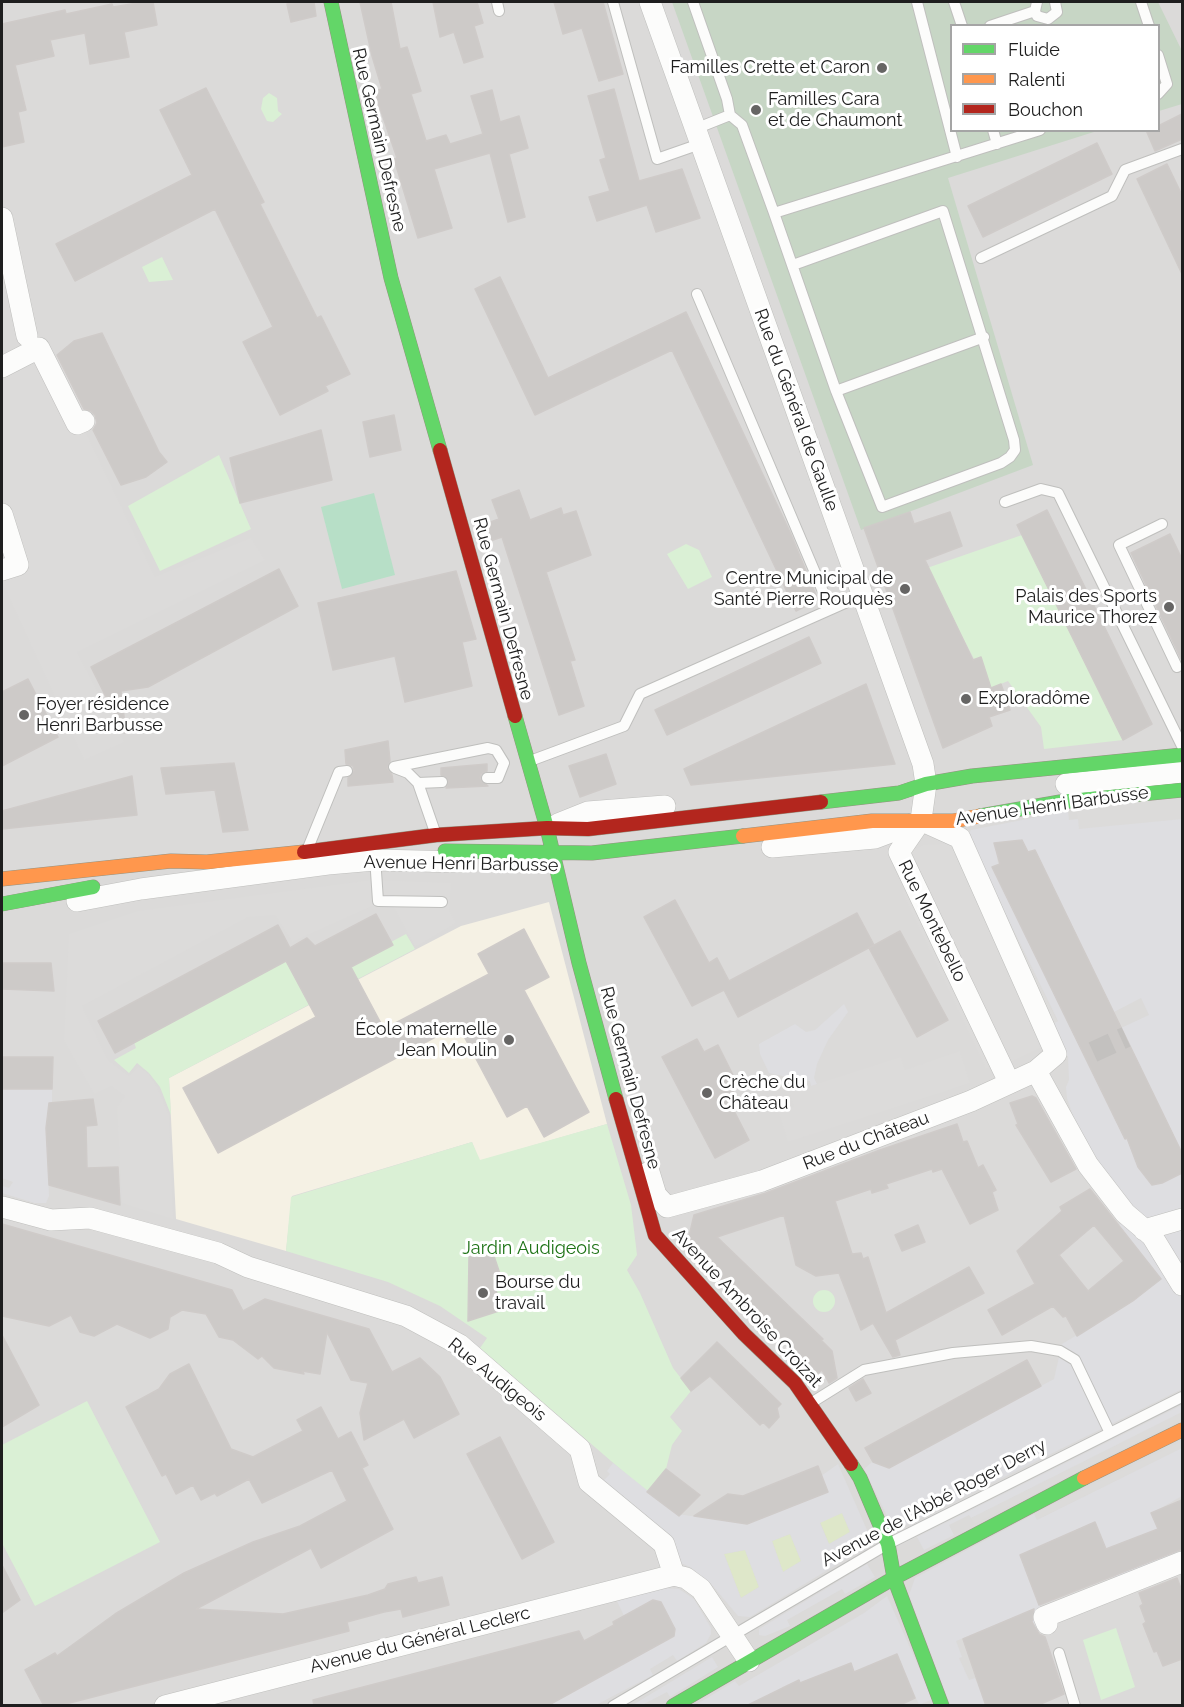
<!DOCTYPE html>
<meta charset="utf-8">
<style>
body{margin:0}
#map{position:relative;width:1184px;height:1707px;overflow:hidden;background:#eceae7;font-family:Raleway,sans-serif}
canvas{display:block}
.frame{position:absolute;inset:0;border:3px solid #1e1e1e;pointer-events:none}
.legend{position:absolute;left:950px;top:24px;width:210px;height:108px;box-sizing:border-box;background:#fff;border:2px solid #a5a5a5;margin:0;padding:8px 10px;list-style:none;font-size:18px;color:#1e1e1e}
.legend li{display:flex;align-items:center;gap:12px;height:30px}
.legend b{width:30px;border:2px solid #a5a5a5}
</style>
<div id="map">
<canvas width="1184" height="1707"></canvas>
<div class="frame"></div>
<ul class="legend">
<li><b style="height:8px;background:#63d668"></b>Fluide</li>
<li><b style="height:8px;background:#ff974d"></b>Ralenti</li>
<li><b style="height:8px;background:#b3261e"></b>Bouchon</li>
</ul>
</div>
<script>
const ctx = document.querySelector('canvas').getContext('2d');
ctx.lineJoin = 'round';
function paint(path, color) {
  ctx.fillStyle = color;
  ctx.fill(path, 'evenodd');
}
function poly(rows) {
  const path = new Path2D();
  for (const r of rows) {
    if (r.length === 3) {
      path.moveTo(r[0] + r[2], r[1]);
      path.arc(r[0], r[1], r[2], 0, 2 * Math.PI);
      continue;
    }
    path.moveTo(r[0], r[1]);
    for (let i = 2; i < r.length; i += 2) path.lineTo(r[i], r[i + 1]);
  }
  return path;
}
function stroke(path, color, width, dash) {
  ctx.strokeStyle = color;
  ctx.lineWidth = width;
  ctx.lineCap = dash ? 'butt' : 'round';
  ctx.setLineDash(dash || []);
  ctx.stroke(path);
}
function write(font, color, halo, rows, align = 'center') {
  ctx.font = font + ' Raleway,sans-serif';
  ctx.lineWidth = 6;
  ctx.setLineDash([]);
  ctx.textBaseline = 'middle';
  ctx.strokeStyle = halo;
  ctx.fillStyle = color;
  for (const [text, x, y, turn = 0] of rows) {
    ctx.save();
    ctx.translate(x, y);
    ctx.rotate((+turn || 0) * Math.PI / 180);
    ctx.textAlign = isNaN(turn) ? turn : align;
    if (halo) ctx.strokeText(text, 0, 0);
    ctx.fillText(text, 0, 0);
    ctx.restore();
  }
}
paint(poly([
 [2,2,1182,2,1182,1705,2,1706],
 [952,26,1158,26,1158,130,952,130]
]), '#dbdad9');
paint(poly([
 [549,902,607,1124,479,1161,472,1142,292,1196,286,1251,176,1219,169,1078,461,926]
]), '#f5f1e4');
paint(poly([
 [842,1513,850,1532,829,1544,820,1522],
 [790,1534,801,1561,783,1572,772,1541],
 [745,1550,759,1587,741,1598,724,1554]
]), '#dee7c9');
paint(poly([
 [672,2,1158,2,1182,51,1182,104,1159,111,1158,26,952,26,952,130,1097,131,948,178,1033,465,861,530]
]), '#c7d6c5');
paint(poly([
 [269,93,277,98,278,111,282,114,273,122,267,121,261,109,263,98],
 [162,257,173,280,149,282,142,267],
 [219,455,251,529,160,571,128,506],
 [1022,535,1123,740,1044,749,1041,727,1008,681,991,688,981,657,974,659,927,568],
 [686,544,699,550,712,577,688,589,667,554],
 [406,934,415,949,169,1078,171,1115,160,1087,149,1073,137,1063,129,1073,114,1060,136,1048,134,1042,286,961,303,993,392,945,391,942],
 [607,1124,631,1205,637,1255,627,1270,640,1293,673,1368,691,1391,670,1417,682,1431,672,1445,666,1469,647,1492,480,1348,487,1338,440,1306,388,1282,286,1251,291,1197,472,1142,480,1160],
 [824,1301,11],
 [87,1401,160,1542,35,1606,2,1543,2,1445],
 [1116,1628,1135,1687,1101,1700,1083,1640]
]), '#daf0d5');
paint(poly([
 [374,493,395,575,342,589,321,507]
]), '#b7dfc7');
paint(poly([
 [44,345,155,577,251,538,265,560,77,652,124,742,84,760,2,582,2,360],
 [1182,795,1182,819,1079,830,1076,807],
 [964,843,997,895,1058,1022,1050,1026,1044,1046,1010,1062,1007,1057,986,1069,902,892,907,890,907,853,923,845],
 [372,880,451,883,449,910,456,923,415,947,393,906,374,905,292,942,275,915,248,917,82,1006,108,1060,129,1076,138,1066,149,1074,157,1087,169,1115,173,1219,122,1203,117,1107,125,1096,111,1086,94,1094,64,1041,69,934,138,911],
 [960,1051,970,1083,788,1142,778,1111,794,1107,789,1093,901,1057,905,1070],
 [1182,1412,1182,1419,974,1524,971,1518],
 [1182,1441,1182,1448,1036,1520,1034,1514]
]), '#dcdbda');
paint(poly([
 [1068,811,1069,820,1078,819,1079,829,1182,819,1182,1153,1121,1028,1149,1015,1141,998,1114,1012,1035,850,1028,852,1022,840,995,843,998,864,993,867,1125,1139,1127,1138,1138,1167,1151,1183,1182,1173,1182,1215,1144,1223,1103,1172,1074,1119,1067,1098,1066,1087,1069,1080,1068,1056,1065,1056,1050,1026,1058,1021,997,896,964,840,971,830],
 [844,1004,848,1012,828,1040,817,1064,814,1078,817,1084,811,1086,810,1081,803,1080,802,1076,794,1075,792,1078,769,1073,760,1054,759,1044,795,1024,806,1032,815,1030],
 [2,1089,52,1089,52,1116,46,1128,49,1196,46,1203,35,1203,2,1193,2,1186,9,1188,13,1182,2,1178],
 [1126,1219,1182,1226,1182,1389,907,1525,889,1520,864,1469,872,1462,889,1468,1054,1379,1062,1344,1135,1300,1160,1279,1118,1226],
 [1182,1405,1182,1412,971,1518,969,1515,949,1525,954,1535,924,1550,917,1537],
 [1182,1448,1182,1496,1152,1513,1170,1557,1117,1577,1094,1522,1020,1555,1047,1624,1022,1634,1014,1617,956,1641,962,1657,959,1658,969,1680,975,1678,986,1705,950,1705,909,1595,915,1578,1034,1514,1037,1520],
 [613,1463,677,1514,747,1524,824,1494,826,1488,821,1476,838,1464,871,1539,864,1548,750,1617,738,1616,712,1585,690,1567,679,1562,603,1481,610,1474,607,1471],
 [842,1513,850,1532,829,1544,820,1523],
 [790,1534,801,1561,783,1572,772,1541],
 [745,1550,759,1587,741,1598,724,1554],
 [867,1564,875,1577,845,1594,842,1589,787,1620,790,1626,765,1636,759,1635,759,1629],
 [660,1588,679,1589,694,1599,711,1628,711,1634,706,1643,677,1661,673,1655,650,1669,653,1675,596,1705,547,1706,674,1636,675,1629,662,1604,653,1600,624,1616,616,1599],
 [887,1596,933,1699,919,1705,897,1654,854,1672,850,1663,818,1681,816,1676,800,1683,799,1680,782,1687,783,1690,755,1705,694,1706,735,1681,739,1686,864,1613],
 [712,1657,718,1667,670,1697,667,1692,642,1705,631,1706]
]), '#dedee1');
const building = poly([
 [143,2,153,2,157,25,124,32,129,57,90,64,85,33,50,40,54,56,15,65,26,110,18,112,24,142,2,147,2,24,65,10,66,14,112,4,113,7,143,2],
 [298,2,314,2,316,16,291,22,287,4,298,2],
 [360,2,391,2,400,49,407,47,421,91,411,94,426,141,446,135,450,144,483,134,471,96,492,90,500,122,519,116,528,148,509,154,525,217,508,222,490,153,434,169,452,228,418,238,394,159,397,158,374,91,382,89,372,56,360,2],
 [433,2,477,2,483,23,474,26,483,57,464,63,454,32,440,37,433,2],
 [554,2,603,2,623,74,599,81,582,28,563,34,554,2],
 [206,88,264,202,260,204,317,318,321,316,350,374,325,386,328,391,280,415,243,342,273,327,215,209,75,281,56,244,192,175,160,110,206,88],
 [614,89,639,181,682,169,700,218,656,232,647,205,597,221,589,197,610,191,600,160,606,158,588,96,614,89],
 [1182,114,1182,139,1155,151,1146,130,1158,130,1158,126,1182,114],
 [1097,143,1112,174,983,237,968,206,1097,143],
 [1167,164,1182,195,1182,274,1137,179,1167,164],
 [500,277,548,378,686,312,790,532,818,600,796,611,672,350,535,415,475,289,500,277],
 [102,333,159,452,167,462,146,477,121,485,93,430,97,423,95,415,91,411,84,409,57,355,74,341,102,333],
 [394,415,401,450,370,457,363,422,394,415],
 [321,430,332,480,240,503,230,458,321,430],
 [519,490,530,520,561,508,563,515,576,511,591,555,546,572,575,660,570,661,584,706,559,715,502,537,484,543,479,526,499,519,492,500,519,490],
 [1047,510,1152,724,1123,740,1017,525,1047,510],
 [910,512,914,524,950,512,962,546,925,560,973,660,981,657,991,688,1001,684,1010,710,989,717,992,726,943,748,864,528,910,512],
 [1170,534,1182,559,1182,661,1131,553,1170,534],
 [279,569,298,606,148,687,121,691,126,733,124,733,91,667,279,569],
 [456,571,476,639,462,642,472,686,405,702,395,656,333,670,318,603,456,571],
 [809,637,821,663,667,735,655,710,809,637],
 [28,679,58,737,2,766,2,692,28,679],
 [866,684,895,764,691,785,684,769,866,684],
 [388,741,390,761,387,768,392,775,393,782,348,786,348,778,354,771,353,766,346,764,345,750,388,741],
 [606,754,616,784,580,797,569,766,606,754],
 [234,763,248,830,223,832,215,790,166,794,161,768,234,763],
 [487,764,487,771,481,774,480,779,488,786,446,788,449,781,441,775,441,768,487,764],
 [132,776,137,815,2,829,2,811,132,776],
 [1022,840,1028,852,1035,850,1182,1153,1182,1173,1162,1183,1152,1185,1138,1167,1127,1138,1125,1139,992,867,1000,864,994,843,1022,840],
 [675,900,709,963,717,958,729,981,857,913,874,945,738,1017,724,990,692,1006,644,917,675,900],
 [376,914,393,945,351,967,384,1029,489,974,478,954,524,929,549,977,524,990,589,1112,544,1137,527,1106,507,1117,458,1025,218,1153,183,1088,316,1017,286,961,115,1053,98,1021,278,925,290,948,307,938,315,946,376,914],
 [900,931,948,1020,917,1037,869,948,900,931],
 [2,963,51,963,54,991,2,989,2,963],
 [697,1039,704,1052,718,1045,739,1087,732,1090,735,1095,728,1099,749,1140,715,1158,662,1057,697,1039],
 [2,1057,53,1057,52,1089,2,1089,2,1057],
 [1032,1096,1036,1098,1076,1169,1051,1182,1016,1125,1018,1124,1010,1103,1032,1096],
 [93,1099,97,1125,86,1126,87,1168,118,1167,120,1205,49,1185,46,1128,49,1103,93,1099],
 [957,1124,963,1142,967,1141,978,1168,983,1165,996,1190,992,1192,998,1210,970,1224,942,1169,933,1172,932,1169,886,1184,888,1188,872,1193,871,1189,835,1201,852,1254,861,1253,863,1259,868,1257,886,1313,969,1267,984,1293,895,1340,900,1355,893,1357,873,1323,861,1330,839,1273,816,1276,796,1265,784,1215,717,1237,823,1339,821,1340,832,1351,837,1378,829,1383,822,1370,817,1374,767,1325,758,1311,754,1311,687,1245,694,1215,766,1193,880,1150,957,1124],
 [1090,1189,1161,1279,1134,1300,1077,1336,1066,1316,1063,1317,1053,1306,1002,1335,988,1310,1035,1284,1017,1251,1062,1211,1060,1207,1090,1189],
 [1094,1225,1124,1261,1088,1291,1059,1255,1094,1225],
 [2,1224,232,1290,243,1311,265,1299,369,1329,392,1372,420,1358,440,1377,459,1414,414,1438,404,1419,364,1440,360,1413,368,1383,351,1380,327,1332,320,1374,302,1371,304,1374,274,1368,262,1356,258,1359,233,1340,219,1337,206,1314,182,1310,170,1317,168,1329,150,1338,117,1324,94,1336,80,1332,71,1315,49,1326,2,1316,2,1224],
 [918,1225,925,1242,902,1251,895,1235,918,1225],
 [469,1256,494,1256,500,1274,492,1277,502,1310,468,1321,469,1256],
 [2,1335,39,1405,2,1427,2,1335],
 [717,1342,781,1404,777,1408,779,1417,769,1428,763,1422,760,1425,710,1376,691,1391,681,1378,717,1342],
 [1027,1360,1041,1386,889,1468,873,1462,865,1448,1027,1360],
 [189,1364,231,1449,253,1457,303,1431,297,1420,321,1407,338,1439,351,1432,368,1465,362,1468,393,1529,321,1568,311,1548,196,1609,283,1614,368,1595,385,1589,388,1584,416,1577,418,1583,442,1577,449,1605,403,1617,401,1609,384,1612,347,1622,349,1631,58,1706,44,1706,25,1670,55,1653,57,1656,115,1614,184,1573,253,1542,300,1526,347,1501,332,1470,262,1503,249,1479,217,1496,215,1493,201,1500,193,1485,176,1494,166,1474,162,1476,126,1407,159,1389,170,1374,189,1364],
 [863,1379,871,1393,856,1401,849,1388,863,1379],
 [500,1437,554,1542,522,1559,467,1454,500,1437],
 [818,1466,828,1492,747,1524,694,1516,728,1494,743,1496,818,1466],
 [666,1469,700,1495,679,1516,647,1492,666,1469],
 [1182,1500,1182,1549,1039,1605,1020,1555,1095,1522,1106,1549,1158,1529,1151,1513,1182,1500],
 [2,1565,20,1600,2,1613,2,1565],
 [1177,1578,1182,1591,1182,1659,1163,1666,1157,1651,1154,1652,1143,1624,1146,1622,1140,1606,1143,1604,1139,1593,1177,1578],
 [653,1600,661,1602,675,1629,674,1636,547,1706,314,1706,313,1700,579,1631,584,1641,614,1625,613,1622,653,1600],
 [1034,1609,1032,1622,1039,1634,1045,1637,1064,1694,1036,1706,986,1706,963,1639,1034,1609],
 [897,1654,915,1698,898,1706,746,1706,799,1680,800,1683,851,1663,854,1672,897,1654]
]);
paint(building, '#cdcac8');
stroke(building, '#cfcbc9', 1.5);
stroke(poly([
 [1093,1052,1126,1037]
]), '#c3c1bf', 21, [21, 10]);
const lane = poly([
 [497,2,499,11],
 [613,2,657,159,700,144],
 [693,2,727,99,730,115],
 [917,2,957,157],
 [954,2,962,26],
 [1037,2,1035,11,1037,16,1048,19,1057,12,1055,2],
 [1141,2,1149,26],
 [990,26,1035,11],
 [1158,55,1167,84,1158,94],
 [695,129,730,115,742,125,774,213,1040,130],
 [993,130,997,144],
 [774,213,836,391,882,507,1001,463,1010,457,1015,450,1014,440,943,211,793,265],
 [981,258,1112,196,1125,170,1182,149],
 [697,294,830,608],
 [836,391,984,337],
 [1005,502,1041,489,1058,493,1182,746],
 [1162,524,1119,545,1177,667],
 [530,761,624,726,640,694,863,595],
 [394,767,488,748,496,750,504,763,498,778,487,778],
 [395,768,408,773,418,783,435,832],
 [418,783,442,782],
 [308,848,339,772,347,771],
 [375,857,378,901,442,902],
 [811,1403,864,1370,953,1353,1031,1346,1060,1351,1075,1360,1110,1433],
 [1059,1653,1075,1706],
 [613,1706,888,1544,1182,1397]
]);
const street = poly([
 [650,2,923,764,926,784,921,820,899,852,1009,1082],
 [2,218,27,336],
 [2,367,39,348,77,424,84,421],
 [2,514,18,565,2,570],
 [1066,784,1182,772],
 [558,824,588,812,665,806],
 [772,847,875,838,912,824],
 [77,901,141,889,328,864,375,860,463,862],
 [1036,1071,1088,1165,1125,1213,1152,1236,1182,1285],
 [649,1172,656,1195,667,1207,762,1181,971,1101,1036,1071,1056,1054,960,838,929,824],
 [2,1207,51,1220,90,1218,218,1253,248,1267,406,1316,460,1345,580,1449,589,1482,664,1544,674,1575],
 [1144,1230,1182,1219],
 [1047,1624,1044,1617,1182,1562],
 [165,1706,674,1575,686,1578,701,1589,749,1661]
]);
const fast = poly([
 [331,2,391,278,440,450],
 [515,716,547,828,579,963,616,1099],
 [821,802,899,793,926,784,972,776,1182,755],
 [980,816,1060,802,1182,790],
 [445,851,592,853,743,836],
 [2,904,93,887],
 [851,1464,860,1478,888,1544,894,1578,942,1706],
 [673,1706,894,1578,1084,1478]
]);
const slow = poly([
 [743,836,872,821,953,821,980,816],
 [2,879,171,861,207,862,304,852],
 [1084,1478,1182,1430]
]);
const jam = poly([
 [440,450,515,716],
 [304,852,436,835,547,828,588,829,821,802],
 [616,1099,655,1235,744,1334,795,1383,851,1464]
]);
stroke(lane, '#bfbfbd', 12);
stroke(street, '#bfbfbd', 22);
stroke(fast, '#959381', 15);
stroke(slow, '#959381', 15);
stroke(jam, '#959381', 15);
stroke(lane, '#fcfcfb', 10);
stroke(street, '#fcfcfb', 21);
stroke(fast, '#63d668', 14);
stroke(slow, '#ff974d', 14);
stroke(jam, '#b3261e', 14);
for (const [x, y, r, color] of [
 [882,68,6,"#666564"],
 [756,110,6,"#666564"],
 [905,589,6,"#666564"],
 [1169,607,6,"#666564"],
 [966,699,6,"#666564"],
 [24,715,6,"#666564"],
 [509,1040,6,"#666564"],
 [707,1093,6,"#666564"],
 [483,1293,6,"#666564"]
]) {
  const dot = new Path2D();
  dot.arc(x, y, r, 0, 2 * Math.PI);
  ctx.fillStyle = color;
  ctx.fill(dot);
  stroke(dot, '#fff', 2);
}
write('18px', '#1e1e1e', '#fff', [
 ["Familles Crette et Caron",870,68,"right"],
 ["Familles Cara",768,100],
 ["et de Chaumont",768,121],
 ["Centre Municipal de",893,579,"right"],
 ["Santé Pierre Rouquès",893,600,"right"],
 ["Palais des Sports",1157,597,"right"],
 ["Maurice Thorez",1157,618,"right"],
 ["Exploradôme",978,699],
 ["Foyer résidence",36,705],
 ["Henri Barbusse",36,726],
 ["École maternelle",497,1030,"right"],
 ["Jean Moulin",497,1051,"right"],
 ["Crèche du",719,1083],
 ["Château",719,1104],
 ["Bourse du",495,1283],
 ["travail",495,1304]
], 'left');
write('18px', '#1e1e1e', '#fff', [
 ["Rue Germain Defresne",379,140,77],
 ["Rue du Général de Gaulle",796,410,70],
 ["Rue Germain Defresne",503,609,75],
 ["Avenue Henri Barbusse",1052,806,-8],
 ["Avenue Henri Barbusse",461,864,1],
 ["Rue Montebello",932,921,64],
 ["Rue Germain Defresne",630,1078,75],
 ["Rue du Château",866,1141,-21],
 ["Avenue Ambroise Croizat",747,1308,47],
 ["Rue Audigeois",497,1380,39],
 ["Avenue de l'Abbé Roger Derry",934,1503,-28],
 ["Avenue du Général Leclerc",420,1640,-14]
]);
write('18px', '#1e7316', '#fff', [
 ["Jardin Audigeois",531,1249]
]);
</script>
